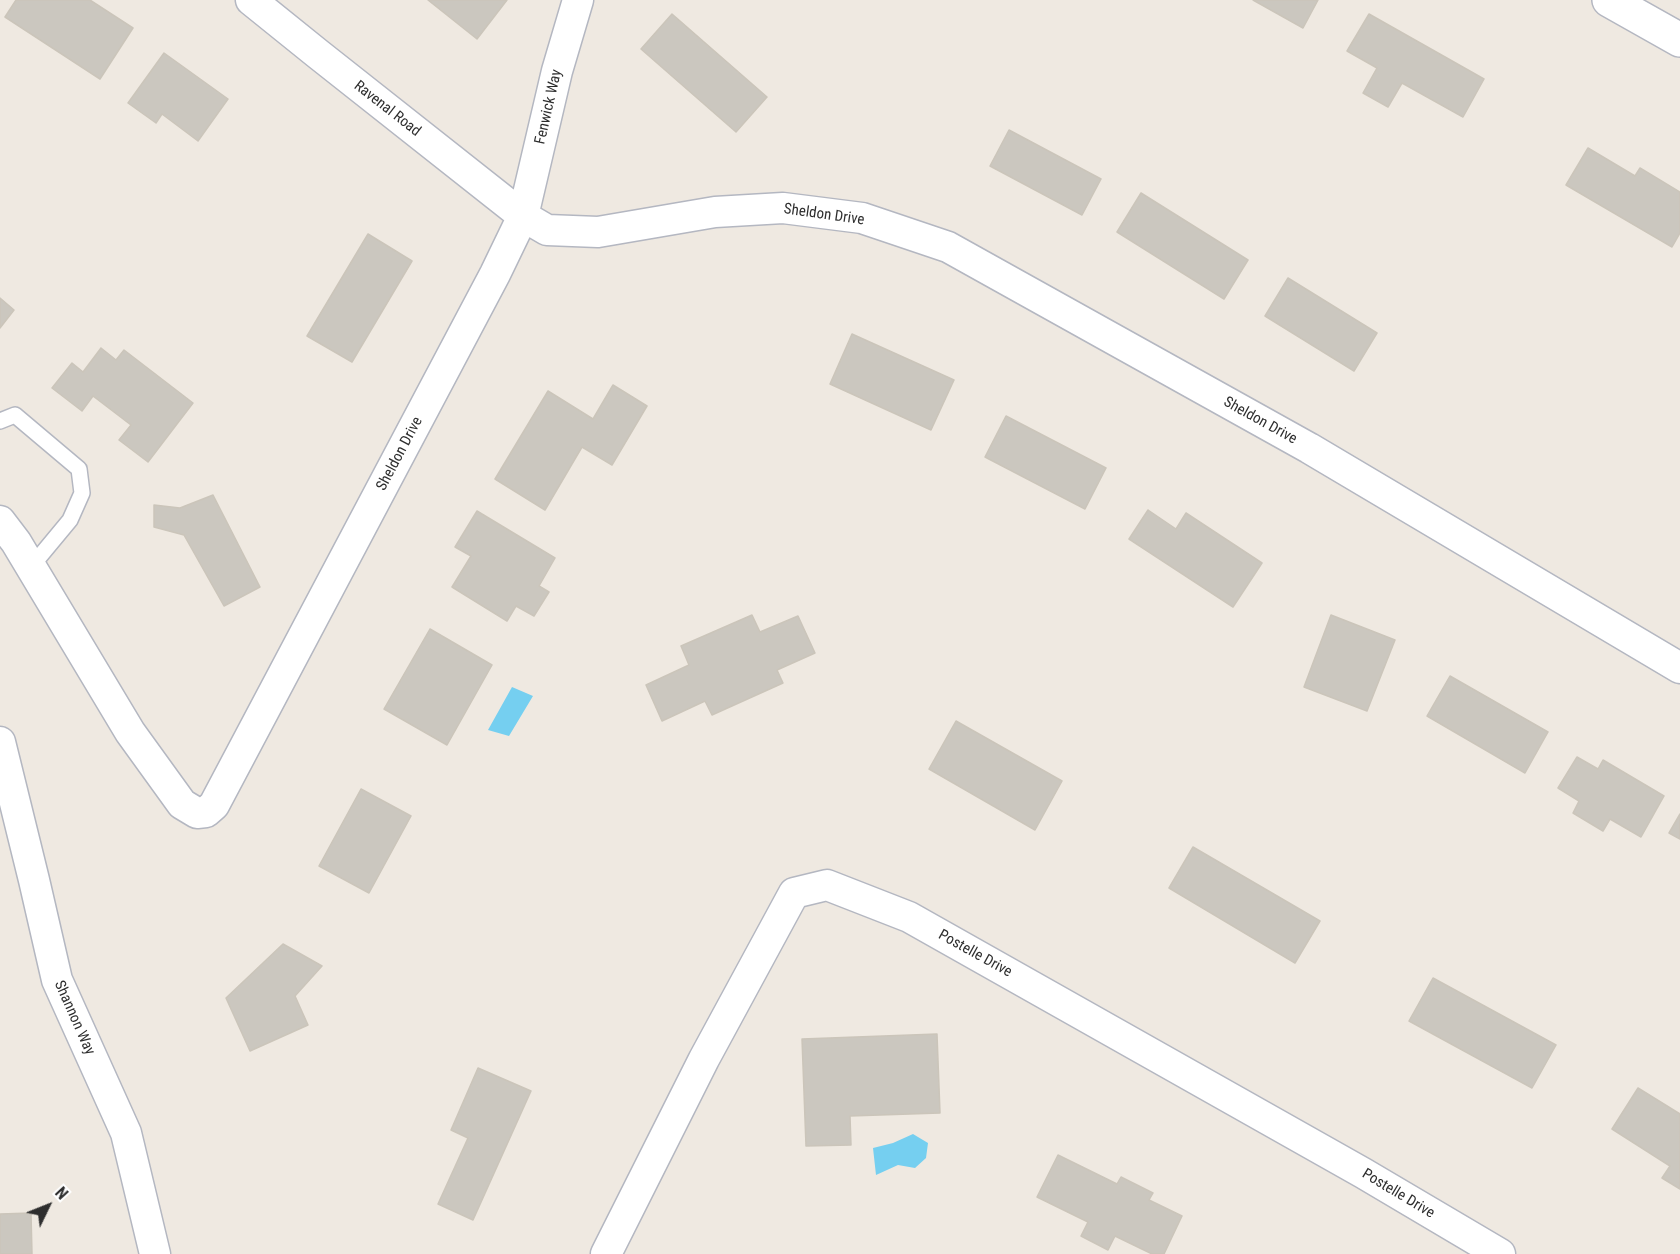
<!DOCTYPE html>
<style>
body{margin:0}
#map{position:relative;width:1680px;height:1254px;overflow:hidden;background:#efe9e1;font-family:"Roboto Condensed",sans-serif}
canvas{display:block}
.north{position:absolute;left:18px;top:1176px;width:60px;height:60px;-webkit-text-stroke:4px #fff;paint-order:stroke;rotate:47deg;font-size:16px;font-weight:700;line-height:24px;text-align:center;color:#2e2e2e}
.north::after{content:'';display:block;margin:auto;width:21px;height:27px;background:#2e2e2e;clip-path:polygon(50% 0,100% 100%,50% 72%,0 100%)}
</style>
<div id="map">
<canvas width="1680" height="1254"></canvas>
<div class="north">N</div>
</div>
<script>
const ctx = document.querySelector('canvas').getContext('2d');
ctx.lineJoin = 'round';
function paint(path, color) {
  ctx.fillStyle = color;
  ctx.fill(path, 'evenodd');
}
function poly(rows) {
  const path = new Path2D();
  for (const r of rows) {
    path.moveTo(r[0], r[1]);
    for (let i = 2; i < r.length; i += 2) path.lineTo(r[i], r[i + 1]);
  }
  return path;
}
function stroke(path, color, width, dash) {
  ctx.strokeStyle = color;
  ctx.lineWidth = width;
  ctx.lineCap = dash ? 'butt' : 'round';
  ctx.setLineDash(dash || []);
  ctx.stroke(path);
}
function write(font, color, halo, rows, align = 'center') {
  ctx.font = font + ' "Roboto Condensed",sans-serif';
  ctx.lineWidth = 5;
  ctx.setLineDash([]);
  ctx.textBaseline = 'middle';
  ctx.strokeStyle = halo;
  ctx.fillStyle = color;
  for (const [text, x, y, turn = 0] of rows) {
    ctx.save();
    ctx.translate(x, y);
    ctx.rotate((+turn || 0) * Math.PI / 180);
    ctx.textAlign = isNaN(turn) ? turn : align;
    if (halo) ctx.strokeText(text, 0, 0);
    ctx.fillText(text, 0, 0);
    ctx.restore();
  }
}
paint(poly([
 [512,687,533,696,509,736,488,730],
 [913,1134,928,1143,926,1158,915,1168,898,1165,876,1175,873,1148,893,1143]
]), '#75cff0');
const building = poly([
 [16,0,90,0,133,28,100,79,5,17,16,0],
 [428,0,507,0,477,39,428,0],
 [1253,0,1318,0,1303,28,1253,0],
 [672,14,767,97,736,132,641,49,672,14],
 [1369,14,1484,79,1463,117,1402,83,1388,107,1363,93,1377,68,1347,51,1369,14],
 [164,53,228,99,198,141,162,114,156,123,128,103,164,53],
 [1009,130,1101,179,1082,215,990,166,1009,130],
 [1588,148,1635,176,1640,168,1680,192,1680,233,1672,247,1566,185,1588,148],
 [1141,193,1248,260,1224,299,1117,232,1141,193],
 [368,234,412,261,352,362,307,336,368,234],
 [1288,278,1377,333,1354,371,1265,316,1288,278],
 [0,298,14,310,0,328,0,298],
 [852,334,954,380,931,430,830,384,852,334],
 [101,348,116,360,124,350,193,403,148,462,119,440,131,425,93,396,82,411,52,388,72,363,83,372,101,348],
 [613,385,647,406,612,465,582,447,545,510,495,479,548,391,593,419,613,385],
 [1006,416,1106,468,1085,509,985,457,1006,416],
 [213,495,260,587,224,606,184,535,154,527,154,505,180,508,213,495],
 [1148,510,1176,529,1186,513,1262,563,1233,607,1129,539,1148,510],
 [477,511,555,558,539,586,549,592,534,616,516,606,507,621,452,587,471,556,455,547,477,511],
 [752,615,760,632,798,616,815,653,777,670,783,683,712,715,705,701,662,721,646,685,689,665,681,646,752,615],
 [1331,615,1395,640,1367,711,1304,687,1331,615],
 [430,629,492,665,447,745,384,709,430,629],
 [1450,676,1548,732,1525,773,1427,716,1450,676],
 [956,721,1062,781,1035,830,929,769,956,721],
 [1577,757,1598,769,1603,760,1664,796,1641,837,1610,819,1603,831,1573,813,1579,801,1558,788,1577,757],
 [361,789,411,816,369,893,319,866,361,789],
 [1680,814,1680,839,1669,833,1680,814],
 [1193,847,1320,921,1295,963,1169,888,1193,847],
 [283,944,322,966,295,996,308,1025,250,1051,226,998,283,944],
 [1433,978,1556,1045,1532,1088,1409,1021,1433,978],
 [937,1034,940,1113,850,1116,851,1145,806,1146,802,1039,937,1034],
 [478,1068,531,1091,473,1220,438,1204,468,1138,451,1130,478,1068],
 [1638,1088,1680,1114,1680,1189,1662,1178,1670,1166,1612,1129,1638,1088],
 [1058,1155,1117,1184,1121,1177,1153,1193,1149,1200,1182,1216,1164,1254,1152,1254,1115,1236,1108,1250,1081,1236,1088,1222,1037,1197,1058,1155],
 [31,1213,32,1254,0,1254,0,1214,31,1213]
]);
paint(building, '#cbc7bf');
stroke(building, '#cbc5ba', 1.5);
const lane = poly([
 [0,421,15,415,79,469,82,493,70,520,31,567]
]);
const street = poly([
 [251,0,318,54,523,216,547,230,598,232,715,212,783,208,862,218,948,247,1309,448,1680,668],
 [0,521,16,542,130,732,182,804,197,813,206,812,214,805,495,274,523,216,557,71,578,0],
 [0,742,34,880,57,980,126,1133,155,1254],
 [606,1254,704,1059,794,893,827,885,909,917,1363,1173,1500,1254]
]);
const secondary = poly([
 [1609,0,1680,40]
]);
stroke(lane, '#b4b7c1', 18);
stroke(street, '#b4b7c1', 33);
stroke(secondary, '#b4b7c1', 36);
stroke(lane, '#fff', 15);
stroke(street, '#fff', 30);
stroke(secondary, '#fff', 33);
write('15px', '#2e2e2e', '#fff', [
 ["Fenwick Way",549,107,-77],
 ["Ravenal Road",387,109,38],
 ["Sheldon Drive",824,215,8],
 ["Sheldon Drive",1260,421,29],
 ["Sheldon Drive",400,454,-62],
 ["Postelle Drive",975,954,29],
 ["Shannon Way",74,1018,66],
 ["Postelle Drive",1398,1194,31]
]);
</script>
